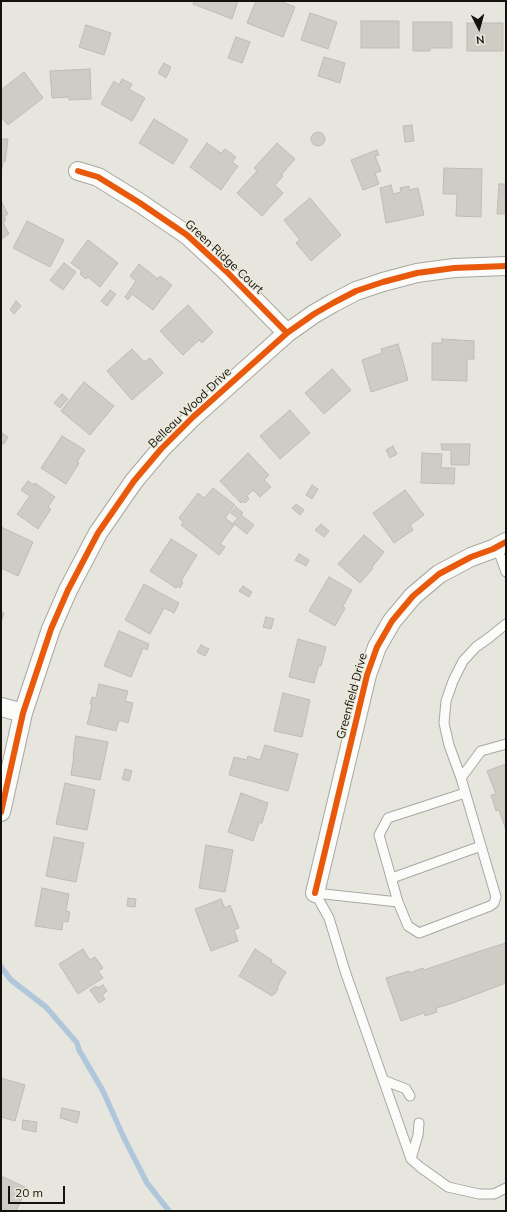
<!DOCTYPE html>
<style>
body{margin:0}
#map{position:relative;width:507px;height:1212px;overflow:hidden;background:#e7e6de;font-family:Mulish,sans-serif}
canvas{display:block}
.frame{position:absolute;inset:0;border:2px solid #13120d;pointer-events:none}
.north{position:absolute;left:459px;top:8px;width:40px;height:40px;-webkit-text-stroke:3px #ebe9da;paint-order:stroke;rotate:174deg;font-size:11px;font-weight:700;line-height:16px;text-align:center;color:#13120d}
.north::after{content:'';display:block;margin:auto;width:14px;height:18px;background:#13120d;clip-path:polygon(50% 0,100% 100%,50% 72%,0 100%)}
.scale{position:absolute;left:8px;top:1186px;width:57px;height:18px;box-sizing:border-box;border:2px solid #13120d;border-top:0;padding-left:5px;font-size:12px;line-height:14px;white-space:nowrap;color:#13120d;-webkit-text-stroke:3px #ebe9da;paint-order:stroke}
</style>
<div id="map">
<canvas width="507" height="1212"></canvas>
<div class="frame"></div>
<div class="north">N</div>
<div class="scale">20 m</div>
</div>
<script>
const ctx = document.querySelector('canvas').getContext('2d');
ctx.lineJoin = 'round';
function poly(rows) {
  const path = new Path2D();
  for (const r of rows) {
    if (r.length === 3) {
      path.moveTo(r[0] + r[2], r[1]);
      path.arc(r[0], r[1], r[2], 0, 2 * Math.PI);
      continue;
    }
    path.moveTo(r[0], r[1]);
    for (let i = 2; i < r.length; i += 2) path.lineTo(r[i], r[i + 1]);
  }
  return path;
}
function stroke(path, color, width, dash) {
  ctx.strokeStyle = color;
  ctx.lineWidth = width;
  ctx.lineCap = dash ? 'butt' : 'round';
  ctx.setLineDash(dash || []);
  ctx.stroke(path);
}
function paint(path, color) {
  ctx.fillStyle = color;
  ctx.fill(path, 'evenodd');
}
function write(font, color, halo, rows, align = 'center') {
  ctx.font = font + ' Mulish,sans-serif';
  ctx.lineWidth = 3;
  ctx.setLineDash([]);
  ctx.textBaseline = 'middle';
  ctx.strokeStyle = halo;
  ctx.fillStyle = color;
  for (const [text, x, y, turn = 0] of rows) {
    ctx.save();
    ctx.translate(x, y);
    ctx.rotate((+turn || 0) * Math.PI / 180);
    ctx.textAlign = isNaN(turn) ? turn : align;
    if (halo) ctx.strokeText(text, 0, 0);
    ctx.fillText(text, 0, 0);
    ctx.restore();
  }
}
stroke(poly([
 [1,967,11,980,46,1007,77,1043,79,1050,103,1091,124,1138,147,1183,169,1211]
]), '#b0c6da', 5.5);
const building = poly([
 [194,1,238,1,232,19,193,4,194,1],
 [256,1,280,1,295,7,283,37,247,23,256,1],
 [310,13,337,22,328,49,301,40,310,13],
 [361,21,399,21,399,48,361,48,361,21],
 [413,22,452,22,452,48,430,48,430,51,413,51,413,22],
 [467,23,503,23,503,51,467,51,467,23],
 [86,25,111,33,104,55,79,47,86,25],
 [236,37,250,42,242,63,228,58,236,37],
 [324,57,345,63,340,83,318,76,324,57],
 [164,63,171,67,166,78,158,73,164,63],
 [90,69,91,99,69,100,69,97,52,98,50,71,90,69],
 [24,72,43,98,8,125,1,117,1,90,24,72],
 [122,79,132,84,129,89,145,98,132,121,101,104,114,81,119,85,122,79],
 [154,119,188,140,173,164,139,143,154,119],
 [412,125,414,141,405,142,403,126,412,125],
 [318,139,7],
 [1,139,8,139,5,162,3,161,1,174,1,139],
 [207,143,221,153,225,149,236,157,232,162,238,166,221,190,190,167,207,143],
 [277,143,295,159,281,175,283,176,275,185,283,193,262,216,237,193,257,171,254,168,277,143],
 [377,150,379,155,375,156,381,171,375,173,379,184,363,190,351,160,377,150],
 [444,168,482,169,481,217,456,216,457,194,443,194,444,168],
 [499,184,506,184,506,214,497,214,499,184],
 [391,185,393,194,401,192,400,188,409,186,409,190,418,188,424,215,386,223,380,188,391,185],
 [310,198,341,235,311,261,296,243,300,240,284,220,310,198],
 [1,201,8,214,4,216,6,220,3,222,9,234,1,239,1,201],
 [27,221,64,240,50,267,13,248,27,221],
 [88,240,118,263,100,287,88,277,86,279,80,274,82,271,71,263,88,240],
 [64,263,76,272,63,290,50,280,64,263],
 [139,264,158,279,160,276,172,285,153,310,132,294,128,300,125,297,136,281,130,276,139,264],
 [110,290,116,294,107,306,101,301,110,290],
 [16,301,21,306,14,314,10,310,16,301],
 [188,305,213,332,202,343,199,340,183,355,160,331,188,305],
 [442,339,474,341,474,359,467,359,467,381,432,380,432,343,442,343,442,339],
 [398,344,408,380,371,392,362,360,382,353,381,349,398,344],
 [132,349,144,362,150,358,163,373,132,400,107,371,132,349],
 [332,369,351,390,324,414,305,393,332,369],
 [84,382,114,406,90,435,61,411,84,382],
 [62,394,68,399,60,408,54,403,62,394],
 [290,410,310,433,280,459,260,436,290,410],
 [2,433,8,437,4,444,1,442,2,433],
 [62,436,85,450,77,462,79,463,66,484,41,468,62,436],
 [441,444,470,444,469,465,451,465,451,450,442,450,441,444],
 [393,446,397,454,390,458,386,450,393,446],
 [248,453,269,475,264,480,271,487,260,497,253,490,247,496,249,499,245,503,243,501,241,503,220,481,248,453],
 [422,453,442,454,441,468,455,468,454,484,421,483,422,453],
 [28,481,34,485,35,483,55,497,48,507,51,509,38,529,17,514,30,496,21,490,28,481],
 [312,485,318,489,312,499,306,495,312,485],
 [213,488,235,505,225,518,234,525,220,544,225,547,219,555,181,525,183,522,179,518,198,493,204,498,206,496,213,488],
 [405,490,424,515,410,525,413,530,394,543,373,513,405,490],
 [296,504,304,510,300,515,292,508,296,504],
 [236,507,243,513,241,515,254,525,247,534,233,523,238,518,231,513,236,507],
 [321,524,329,531,324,537,315,530,321,524],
 [1,527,33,542,18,576,1,568,1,527],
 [364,535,384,552,372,567,373,568,360,583,338,564,364,535],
 [171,539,197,555,181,581,183,582,180,588,177,586,176,588,150,571,171,539],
 [299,554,309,560,306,566,295,560,299,554],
 [329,577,352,590,343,606,345,608,335,626,309,611,329,577],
 [144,584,179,603,174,613,164,608,150,634,125,620,144,584],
 [243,586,252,592,249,597,239,591,243,586],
 [1,612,4,613,1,622,1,612],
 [266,617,274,619,271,629,263,627,266,617],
 [119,631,149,644,147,650,143,648,131,677,104,666,119,631],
 [298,639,326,647,321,666,319,665,314,683,289,677,298,639],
 [201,645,209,649,205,656,197,652,201,645],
 [99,684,128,691,125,701,133,703,128,723,119,720,116,731,87,724,92,705,90,704,92,697,96,698,99,684],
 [283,693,310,700,302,737,274,731,283,693],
 [76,736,108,742,100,780,71,775,74,755,73,755,76,736],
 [265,745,298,754,288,791,229,775,234,757,247,760,248,756,260,760,265,745],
 [506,764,506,830,499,810,496,811,491,795,496,794,487,771,506,764],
 [125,769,132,771,129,781,122,779,125,769],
 [65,783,95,790,87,830,56,824,65,783],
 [241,793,268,803,262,823,259,823,253,841,228,832,241,793],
 [54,837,84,843,76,882,46,876,54,837],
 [206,845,233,850,225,892,199,888,206,845],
 [42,888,69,894,66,911,70,912,68,922,63,921,62,930,35,926,42,888],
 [128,898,136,899,135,907,127,906,128,898],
 [221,899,225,908,230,905,239,928,234,930,238,941,211,951,195,909,221,899],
 [506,943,506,983,453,1003,436,1008,437,1012,425,1016,424,1013,401,1021,386,978,409,971,409,973,423,968,424,970,480,951,506,943],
 [83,949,90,960,95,957,103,968,98,971,103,978,78,994,59,964,83,949],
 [255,949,272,960,271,962,286,972,280,982,277,989,278,989,275,994,274,993,272,996,239,976,255,949],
 [103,985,107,991,102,995,105,999,99,1003,90,990,96,986,98,988,103,985],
 [1,1078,25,1085,15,1121,1,1117,1,1078],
 [62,1108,80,1112,77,1123,60,1118,62,1108],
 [23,1120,37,1122,36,1132,22,1129,23,1120],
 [1,1176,27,1188,16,1211,8,1211,1,1208,1,1176]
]);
paint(building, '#cfccc6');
stroke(building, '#bebbb5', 1);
const lane = poly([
 [497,547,506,572],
 [461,778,449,745,444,723,446,701,453,681,463,661,476,647,490,637,506,624],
 [465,793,388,818,379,835,398,902,408,926,419,933,490,906,494,903,496,897,494,890,461,778,481,751,506,744],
 [392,878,481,846],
 [315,893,329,918,345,971,411,1159,420,1167,448,1187,479,1194,494,1194,506,1188],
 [315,893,398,902],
 [383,1080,406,1089,410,1096],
 [411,1159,418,1135,419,1123]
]);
const street = poly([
 [78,171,98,177,140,203,187,235,227,272,287,333],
 [1,707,23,713],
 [1,812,23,713,51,629,68,590,98,533,134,481,161,449,193,417,287,333,314,314,333,303,356,291,383,282,417,273,454,268,506,266],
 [315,893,367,675,377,647,392,621,413,596,439,574,471,557,493,549,506,542]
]);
stroke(lane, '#a8a7a1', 11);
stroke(street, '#a8a7a1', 20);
stroke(lane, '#fbfbfa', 9);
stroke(street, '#fbfbfa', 18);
stroke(poly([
 [78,171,98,177,140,203,187,235,227,272,287,333],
 [1,812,23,713,51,629,68,590,98,533,134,481,161,449,193,417,287,333,314,314,333,303,356,291,383,282,417,273,454,268,506,266],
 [315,893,367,675,377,647,392,621,413,596,439,574,471,557,493,549,506,542]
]), '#e8590c', 6);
write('12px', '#13120d', '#ebe9da', [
 ["Green Ridge Court",224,257,43],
 ["Belleau Wood Drive",190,408,-44],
 ["Greenfield Drive",352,696,-75]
]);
</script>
